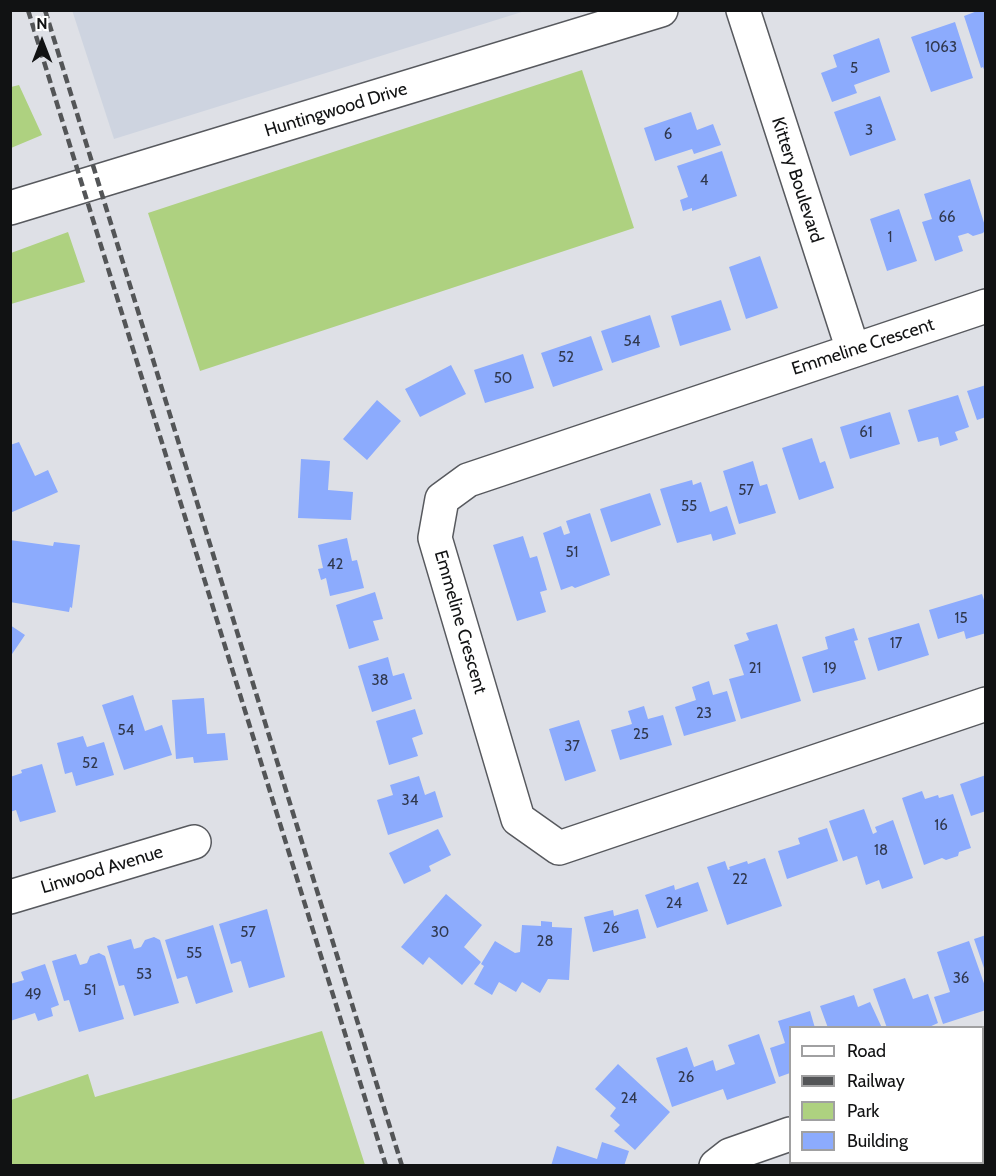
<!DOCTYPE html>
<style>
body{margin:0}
#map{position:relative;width:996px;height:1176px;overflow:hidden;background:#dee0e6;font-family:Cabin,sans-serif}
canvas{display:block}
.frame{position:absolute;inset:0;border:12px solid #111213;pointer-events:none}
.legend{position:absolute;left:789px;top:1026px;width:195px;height:138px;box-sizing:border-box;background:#fff;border:2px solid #a0a0a1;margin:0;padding:8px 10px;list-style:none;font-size:18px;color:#111213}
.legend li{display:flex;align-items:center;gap:12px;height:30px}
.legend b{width:30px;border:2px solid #a0a0a1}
.north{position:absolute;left:12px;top:12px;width:60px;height:60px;-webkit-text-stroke:4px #fff;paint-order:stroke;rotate:0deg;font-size:16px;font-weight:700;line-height:24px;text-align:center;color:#111213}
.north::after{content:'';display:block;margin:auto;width:21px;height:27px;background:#111213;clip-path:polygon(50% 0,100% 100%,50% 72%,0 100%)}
</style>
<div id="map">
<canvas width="996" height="1176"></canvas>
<div class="frame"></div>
<ul class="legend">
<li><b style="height:8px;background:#fff"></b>Road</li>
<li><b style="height:8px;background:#535557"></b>Railway</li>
<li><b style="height:16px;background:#aed180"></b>Park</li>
<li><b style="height:16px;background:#8cabfd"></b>Building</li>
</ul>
<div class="north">N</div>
</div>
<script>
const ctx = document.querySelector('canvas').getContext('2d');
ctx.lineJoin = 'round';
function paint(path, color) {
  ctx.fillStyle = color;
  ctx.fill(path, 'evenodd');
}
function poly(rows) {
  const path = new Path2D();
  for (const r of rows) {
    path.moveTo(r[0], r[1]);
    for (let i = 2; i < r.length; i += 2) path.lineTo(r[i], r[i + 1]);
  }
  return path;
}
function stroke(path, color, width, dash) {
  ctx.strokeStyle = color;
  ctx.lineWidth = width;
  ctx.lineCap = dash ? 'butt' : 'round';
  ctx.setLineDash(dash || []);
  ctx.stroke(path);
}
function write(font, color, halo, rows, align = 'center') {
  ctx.font = font + ' Cabin,sans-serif';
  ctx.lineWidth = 4.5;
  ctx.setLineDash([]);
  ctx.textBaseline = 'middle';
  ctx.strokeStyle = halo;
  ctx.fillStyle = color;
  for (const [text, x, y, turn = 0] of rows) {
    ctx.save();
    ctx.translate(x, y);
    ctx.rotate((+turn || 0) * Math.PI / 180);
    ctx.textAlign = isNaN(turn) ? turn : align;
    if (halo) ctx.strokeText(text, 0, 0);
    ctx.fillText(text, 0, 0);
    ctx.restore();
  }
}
paint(poly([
 [72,10,525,10,525,11,114,139]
]), '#ced4e0');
paint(poly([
 [582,70,634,228,200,371,148,213],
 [19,85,42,135,11,148,11,87],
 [68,232,85,282,11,304,11,253],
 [322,1031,365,1165,11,1165,11,1100,88,1074,95,1097]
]), '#aed180');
paint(poly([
 [980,10,986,10,985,72,983,67,981,68,964,16],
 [955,22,973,78,931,92,911,37],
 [879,38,890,72,854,85,857,93,832,102,821,73,837,67,833,55],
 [880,96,896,140,850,156,834,112],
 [691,112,697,130,713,124,721,145,694,154,692,149,655,161,644,128],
 [722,151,737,196,692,211,692,208,683,211,680,200,688,197,677,166],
 [970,179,986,229,983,233,973,236,968,233,958,236,963,251,935,261,922,222,932,219,924,194],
 [899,209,917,261,887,271,870,219],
 [760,256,778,308,746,319,729,267],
 [721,300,731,330,680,346,671,316],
 [650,315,660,347,612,363,601,331],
 [591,336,603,370,553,387,541,353],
 [523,354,534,388,485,403,474,370],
 [451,365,466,394,420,417,405,389],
 [986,385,986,417,977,420,967,391],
 [958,395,969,427,955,432,958,440,940,446,938,437,918,442,908,410],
 [377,400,401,421,367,460,343,439],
 [890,412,900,444,850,459,840,427],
 [812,438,820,463,825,461,834,488,799,500,782,448],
 [19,442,35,476,48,470,58,492,10,513,10,445],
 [301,459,330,461,328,490,353,492,351,520,298,518],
 [753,461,760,486,767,484,776,513,739,524,723,471],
 [692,480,693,485,701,482,710,512,727,506,736,534,713,541,711,534,677,543,660,489],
 [650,493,661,525,611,542,600,509],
 [590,513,610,575,575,588,572,586,561,590,543,533,561,526,564,535,570,533,566,521],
 [523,536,530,558,537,556,547,590,540,592,546,612,517,621,493,545],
 [347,538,352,561,357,560,364,588,330,596,326,578,321,580,318,569,323,568,318,545],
 [10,540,53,546,54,542,80,545,72,608,70,607,69,612,10,602],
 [375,592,383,619,373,621,379,640,349,649,336,605],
 [982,594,986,606,986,633,966,639,964,631,938,639,929,610],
 [919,623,929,655,878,671,868,638],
 [777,624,801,701,741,719,729,679,744,675,734,645,749,640,746,633],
 [10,625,25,635,10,657],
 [854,628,858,640,854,641,866,679,813,693,802,657,828,649,825,637],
 [388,657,393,676,404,673,412,699,372,712,358,666],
 [709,681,713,695,727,691,736,721,684,736,675,707,696,700,692,687],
 [133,695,145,731,162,725,172,755,124,770,102,705],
 [204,698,207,734,225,733,228,760,194,763,193,757,176,759,172,700],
 [644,706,648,719,663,715,672,745,620,760,611,730,632,724,628,711],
 [415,709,423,734,412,738,418,756,389,765,376,721],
 [579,720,596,771,565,781,549,729],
 [83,736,87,747,104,742,114,775,76,786,72,772,65,774,57,743],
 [42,764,56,812,20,822,16,810,10,812,10,777,22,773,21,770],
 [986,775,986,811,971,816,960,784],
 [419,776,425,795,435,791,443,817,388,835,377,800,393,795,390,785],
 [922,791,925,799,938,795,939,798,953,794,971,848,959,852,958,856,946,860,942,858,924,865,902,798],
 [864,809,873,834,877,832,875,827,893,820,913,878,882,889,879,880,866,885,857,856,843,861,829,821],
 [827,828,838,861,787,879,778,851,800,844,798,838],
 [438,829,451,855,429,866,431,871,404,884,389,853],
 [765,858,782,906,727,925,707,867,725,861,728,870,730,869,729,867,747,861,748,864],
 [698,882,708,911,657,928,645,895,674,885,675,890],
 [446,894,482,925,464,947,481,962,462,985,429,957,423,965,401,947],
 [267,909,285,977,249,988,241,961,231,964,219,924],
 [638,909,646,938,593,952,584,917,613,910,614,916],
 [541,921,552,922,552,927,572,928,569,980,548,979,540,993,522,982,516,992,499,982,492,995,474,984,484,966,481,964,495,941,515,953,520,952,522,925,541,926],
 [213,925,233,992,196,1004,187,976,177,979,165,940],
 [986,935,986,971,985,971,974,939],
 [154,937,160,940,179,1003,134,1016,124,985,119,986,107,946,131,939,134,949,141,947,145,940],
 [969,941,986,989,986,1010,943,1024,934,997,950,992,937,952],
 [99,953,105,956,124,1019,79,1032,69,1000,64,1001,52,961,76,954,80,965,87,963,90,956],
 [45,964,59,1005,51,1008,53,1016,38,1021,35,1013,10,1021,10,984,24,980,21,972],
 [905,978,913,999,928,994,938,1023,927,1028,887,1028,873,989],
 [854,995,858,1007,870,1002,882,1028,828,1028,820,1006],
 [810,1011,815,1028,790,1028,790,1073,779,1077,770,1048,785,1043,778,1021],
 [759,1034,776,1083,727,1100,723,1089,672,1107,656,1058,687,1047,694,1067,713,1060,716,1071,735,1064,728,1045],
 [618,1064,670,1112,635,1150,614,1131,620,1125,610,1116,616,1108,595,1089],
 [986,1138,986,1166,954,1166,953,1162,982,1162,982,1139],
 [602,1142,629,1151,624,1166,551,1166,557,1146,597,1159]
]), '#8cabfd');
const minor = poly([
 [743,10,853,350],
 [10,208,661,10],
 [986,306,468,480,442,499,435,538,518,819,559,848,986,704],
 [10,897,194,842],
 [982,1070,986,1069],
 [716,1166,730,1155,790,1134]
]);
stroke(minor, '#57595e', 36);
stroke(minor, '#fff', 33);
stroke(poly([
 [28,10,386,1166],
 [45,10,402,1166]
]), '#535557', 4.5, [9, 4.5]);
write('15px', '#30384e', null, [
 ["1063",941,48],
 ["5",854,69],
 ["3",869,131],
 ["6",668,135],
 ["4",704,181],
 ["66",947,218],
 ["1",890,238],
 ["54",632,342],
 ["52",566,358],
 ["50",503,379],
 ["61",866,433],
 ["57",746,491],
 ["55",689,507],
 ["51",572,553],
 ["42",335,565],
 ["15",961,619],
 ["17",896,644],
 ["21",755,669],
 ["19",830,669],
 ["38",380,681],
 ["23",704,714],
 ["54",126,731],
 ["25",641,735],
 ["37",572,747],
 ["52",90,764],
 ["34",410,801],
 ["16",941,826],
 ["18",881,851],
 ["22",740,880],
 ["24",674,904],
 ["26",611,929],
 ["57",248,933],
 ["30",440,933],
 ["28",545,942],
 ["55",194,954],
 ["53",144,975],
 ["36",961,979],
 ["51",90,991],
 ["49",33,995],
 ["26",686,1078],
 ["24",629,1099]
]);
write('18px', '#111213', '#fff', [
 ["Huntingwood Drive",336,110,-17],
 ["Kittery Boulevard",797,180,72],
 ["Emmeline Crescent",863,347,-18],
 ["Emmeline Crescent",460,622,74],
 ["Linwood Avenue",102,870,-17]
]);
</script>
